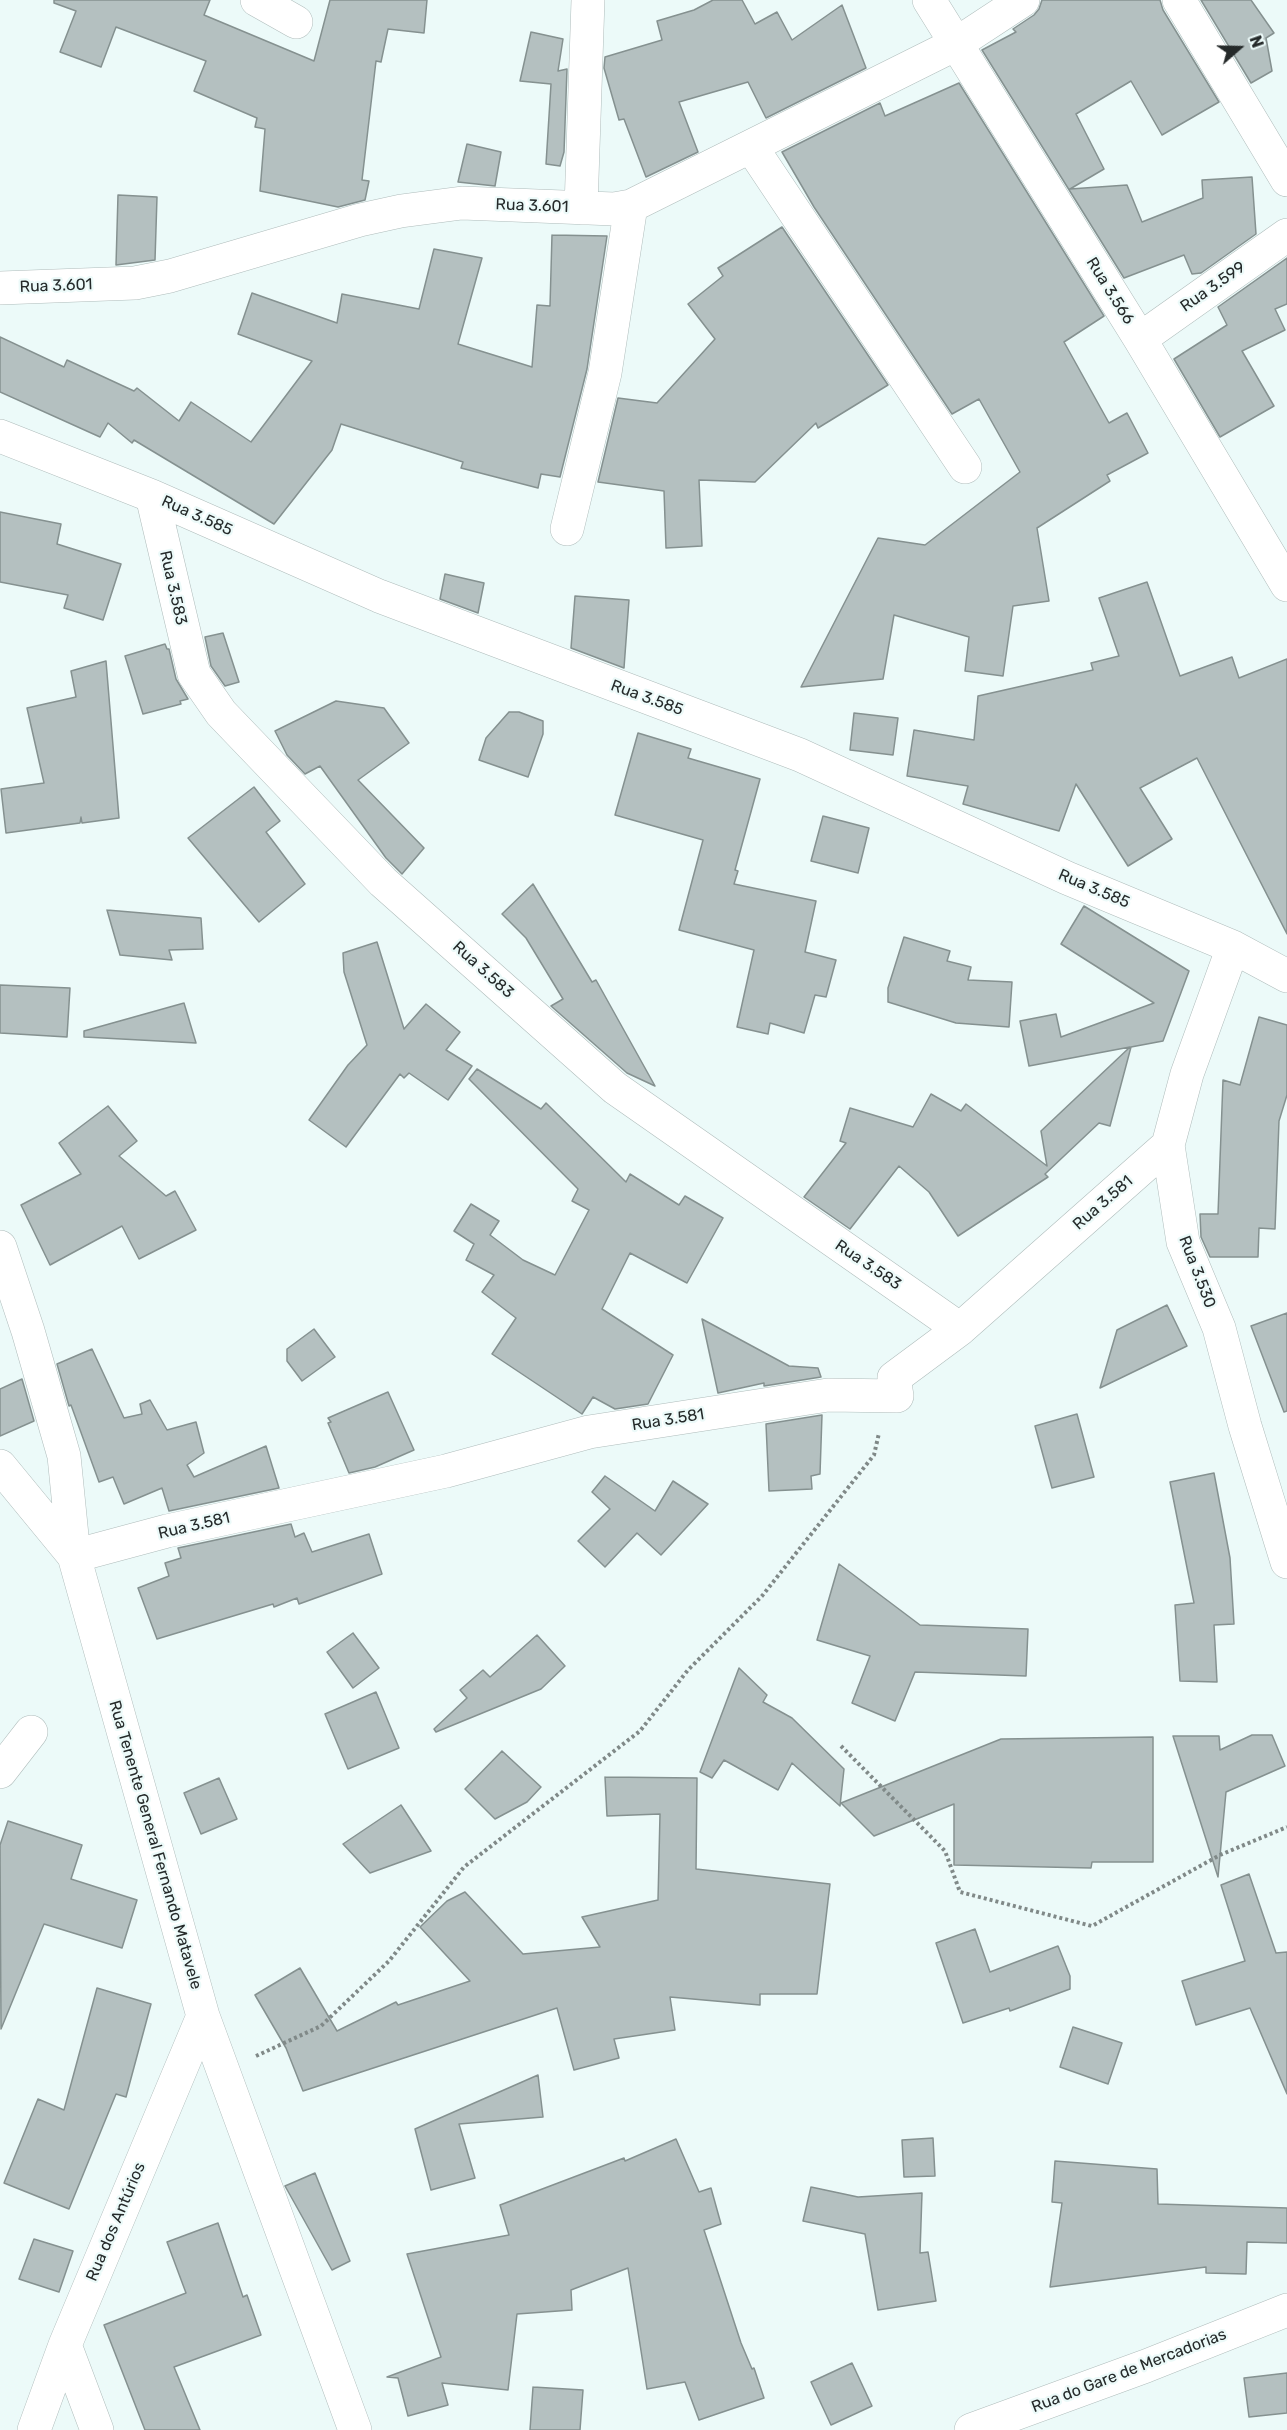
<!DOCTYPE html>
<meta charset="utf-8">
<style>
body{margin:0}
#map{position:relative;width:1287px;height:2430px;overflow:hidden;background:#ecfaf9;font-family:Rubik,sans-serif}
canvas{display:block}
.north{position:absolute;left:1209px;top:18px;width:60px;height:60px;-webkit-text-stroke:4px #ecfaf9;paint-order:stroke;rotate:70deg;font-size:16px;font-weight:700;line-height:24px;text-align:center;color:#252a2a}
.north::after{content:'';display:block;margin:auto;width:21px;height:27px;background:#252a2a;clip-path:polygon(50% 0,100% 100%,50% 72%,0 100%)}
</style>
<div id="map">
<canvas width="1287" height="2430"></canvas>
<div class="north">N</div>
</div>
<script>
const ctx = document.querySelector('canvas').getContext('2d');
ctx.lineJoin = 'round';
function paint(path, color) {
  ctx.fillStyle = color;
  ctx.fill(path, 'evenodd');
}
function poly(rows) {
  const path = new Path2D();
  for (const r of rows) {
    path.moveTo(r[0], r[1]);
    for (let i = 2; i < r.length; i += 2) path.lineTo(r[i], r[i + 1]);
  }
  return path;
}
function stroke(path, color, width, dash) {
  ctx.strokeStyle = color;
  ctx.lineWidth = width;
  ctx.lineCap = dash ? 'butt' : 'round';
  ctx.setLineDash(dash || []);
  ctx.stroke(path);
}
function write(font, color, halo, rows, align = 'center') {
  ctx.font = font + ' Rubik,sans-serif';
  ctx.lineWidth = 4.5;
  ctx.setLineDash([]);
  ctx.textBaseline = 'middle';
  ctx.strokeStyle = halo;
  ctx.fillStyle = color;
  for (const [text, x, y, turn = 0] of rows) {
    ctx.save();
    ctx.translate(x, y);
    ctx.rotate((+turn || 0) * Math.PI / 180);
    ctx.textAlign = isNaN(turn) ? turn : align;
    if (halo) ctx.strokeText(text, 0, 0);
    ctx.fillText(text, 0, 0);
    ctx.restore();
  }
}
const building = poly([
 [54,0,210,0,204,15,314,61,330,0,427,0,424,33,388,29,381,62,376,61,362,180,369,181,365,200,338,207,260,191,265,129,255,127,257,118,194,91,206,61,116,27,101,67,60,52,76,11,54,3,54,0],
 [713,0,742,0,755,24,777,12,792,40,842,5,866,68,766,118,748,82,679,102,698,152,646,177,624,119,619,120,604,68,605,57,662,40,657,21,694,10,713,0],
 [1042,0,1160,0,1163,10,1219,102,1162,135,1131,81,1076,114,1104,169,1070,189,1127,185,1142,222,1203,198,1202,180,1252,177,1256,234,1201,273,1192,274,1184,255,1124,278,982,50,1016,32,1013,29,1034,15,1039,9,1042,0],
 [1201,0,1251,0,1274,33,1266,38,1272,71,1251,83,1201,0],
 [531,32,563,39,558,71,567,69,564,152,560,166,546,164,551,84,520,81,531,32],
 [959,83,1104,316,1064,342,1109,423,1127,413,1148,453,1107,475,1110,481,1037,528,1049,601,1013,606,1003,676,965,671,969,637,894,615,883,679,801,687,878,538,925,545,1020,472,979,399,952,414,814,207,782,152,880,103,885,116,959,83],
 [467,144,501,152,495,186,458,182,467,144],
 [118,195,157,197,155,260,116,265,118,195],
 [782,227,888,385,818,428,816,423,755,482,699,480,702,546,666,548,664,491,598,482,618,398,657,403,715,339,688,304,723,276,718,268,782,227],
 [552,235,607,236,587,369,560,477,541,474,538,488,461,468,463,462,341,424,332,450,274,524,134,440,132,443,108,423,100,437,0,392,0,337,64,367,67,360,134,391,137,388,179,421,191,402,251,442,312,361,238,334,252,293,337,323,342,294,419,309,434,249,482,258,458,344,532,367,537,305,550,306,552,235],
 [1287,258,1287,304,1275,309,1285,330,1242,351,1274,406,1220,437,1174,359,1227,325,1218,307,1287,258],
 [0,512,61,524,57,544,121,564,103,620,64,608,68,595,0,582,0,512],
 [445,574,484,583,478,613,440,599,445,574],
 [1147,582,1180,676,1232,657,1239,678,1287,659,1287,934,1197,758,1140,788,1172,839,1128,866,1076,784,1059,831,963,804,968,786,907,776,914,730,974,740,978,696,1093,670,1091,663,1119,656,1099,598,1147,582],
 [575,596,629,600,624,668,571,648,575,596],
 [223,633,239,682,225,686,211,666,205,637,223,633],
 [165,644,167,649,169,649,176,679,188,699,180,701,181,704,143,714,125,656,165,644],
 [106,661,119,818,82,823,81,817,80,823,6,833,1,789,44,783,27,708,76,697,71,671,106,661],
 [336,701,384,708,409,743,358,780,424,848,402,874,386,858,320,766,305,774,287,755,275,731,336,701],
 [509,712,519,712,543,721,543,734,528,777,479,760,486,738,509,712],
 [854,713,898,718,893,755,850,750,854,713],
 [638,733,691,749,688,758,760,779,735,870,738,871,734,884,816,901,805,952,836,960,826,997,815,995,804,1033,770,1023,768,1034,737,1027,754,950,679,930,703,840,615,815,638,733],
 [254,787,280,821,266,832,305,884,259,922,188,838,254,787],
 [823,816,869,828,858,873,811,861,823,816],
 [533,884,592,982,596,980,655,1086,627,1073,551,1006,563,999,526,938,502,914,533,884],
 [1084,906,1189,971,1163,1041,1131,1047,1110,1126,1099,1123,1045,1174,1048,1177,958,1236,929,1192,899,1166,850,1229,804,1197,846,1143,840,1141,850,1108,913,1127,931,1094,961,1111,966,1104,1047,1166,1041,1131,1130,1047,1029,1066,1020,1021,1056,1014,1061,1037,1154,1003,1061,944,1084,906],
 [107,910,201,918,203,949,169,950,172,960,120,955,107,910],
 [904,937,950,951,947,961,971,967,968,980,1012,982,1009,1027,956,1023,888,1002,888,988,904,937],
 [377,942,404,1029,426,1004,460,1032,446,1050,472,1066,448,1100,409,1073,404,1078,400,1074,346,1147,309,1120,348,1065,367,1045,344,972,343,953,377,942],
 [0,985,70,988,67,1037,0,1033,0,985],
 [184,1003,196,1043,84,1037,84,1031,184,1003],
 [1259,1017,1287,1025,1287,1095,1279,1121,1275,1229,1259,1228,1258,1257,1210,1257,1201,1237,1200,1214,1218,1214,1223,1080,1240,1085,1259,1017],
 [477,1069,541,1109,546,1103,626,1182,630,1174,679,1205,685,1196,723,1218,687,1283,630,1253,602,1309,673,1355,648,1404,615,1409,593,1397,582,1414,492,1354,516,1318,482,1292,494,1275,466,1260,474,1244,454,1231,471,1204,499,1221,490,1235,523,1260,555,1275,589,1210,572,1201,578,1189,469,1079,477,1069],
 [108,1106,137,1141,119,1156,166,1196,175,1191,196,1230,139,1259,122,1226,50,1265,21,1205,81,1174,59,1143,108,1106],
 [1167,1305,1187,1346,1100,1388,1117,1330,1167,1305],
 [1287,1313,1287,1411,1284,1412,1251,1326,1287,1313],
 [702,1319,789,1366,818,1368,821,1377,764,1386,764,1383,718,1393,702,1319],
 [314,1329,335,1357,302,1381,287,1361,287,1349,314,1329],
 [92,1349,124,1418,142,1414,140,1404,150,1400,167,1430,196,1422,204,1453,187,1465,194,1477,266,1446,279,1488,169,1511,162,1488,124,1504,113,1477,99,1482,71,1405,69,1406,57,1364,92,1349],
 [22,1379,34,1421,0,1436,0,1389,22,1379],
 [388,1392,414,1450,375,1467,349,1473,328,1423,331,1422,328,1418,388,1392],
 [1077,1414,1094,1477,1052,1488,1035,1426,1077,1414],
 [822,1415,820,1474,811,1476,812,1489,769,1491,766,1424,822,1415],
 [1214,1473,1230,1558,1234,1624,1214,1625,1217,1682,1180,1681,1175,1605,1194,1603,1170,1482,1214,1473],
 [605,1476,655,1511,673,1481,708,1504,661,1555,637,1533,605,1567,578,1541,610,1509,592,1492,605,1476],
 [291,1524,295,1537,304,1533,312,1552,369,1534,382,1574,299,1604,297,1598,274,1607,273,1604,157,1639,138,1588,169,1576,165,1563,181,1558,178,1548,291,1524],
 [839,1564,920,1625,1028,1629,1026,1676,915,1672,895,1721,852,1703,870,1656,817,1640,839,1564],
 [353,1633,379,1668,353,1688,327,1652,353,1633],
 [537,1635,565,1666,541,1689,436,1732,434,1729,467,1698,460,1690,483,1670,490,1677,537,1635],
 [739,1668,767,1695,763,1702,792,1718,844,1769,840,1806,792,1763,778,1790,724,1760,712,1778,700,1772,739,1668],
 [376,1692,399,1748,348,1769,325,1714,376,1692],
 [1252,1735,1272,1735,1285,1766,1226,1792,1218,1877,1173,1736,1219,1736,1220,1750,1252,1735],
 [1153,1737,1153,1862,1092,1862,1091,1868,954,1865,954,1804,874,1836,841,1803,1001,1739,1153,1737],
 [502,1751,541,1787,527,1802,495,1819,465,1789,502,1751],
 [605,1777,697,1778,696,1869,830,1884,817,1994,760,1994,760,2005,670,1997,675,2030,614,2039,619,2058,574,2070,557,2008,303,2091,286,2048,255,1995,300,1968,337,2031,396,2002,398,2005,470,1981,420,1927,447,1901,465,1892,523,1954,600,1947,582,1917,658,1900,660,1814,607,1816,605,1777],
 [219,1778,237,1819,201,1834,184,1793,219,1778],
 [401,1805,431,1851,370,1873,343,1844,401,1805],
 [8,1821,82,1845,71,1879,137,1900,122,1948,44,1924,1,2029,0,1845,8,1821],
 [1249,1874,1276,1953,1287,1952,1287,2094,1250,2008,1196,2025,1182,1981,1245,1961,1221,1885,1249,1874],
 [975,1929,990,1972,1058,1946,1070,1976,1070,1989,1010,2011,1009,2008,963,2023,936,1943,975,1929],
 [97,1988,151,2004,126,2097,116,2094,69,2209,4,2183,38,2099,64,2110,97,1988],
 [1073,2027,1122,2043,1108,2084,1060,2067,1073,2027],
 [538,2075,543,2117,459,2124,475,2178,431,2190,415,2129,538,2075],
 [933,2138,935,2176,904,2177,902,2140,933,2138],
 [676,2139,699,2192,711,2188,721,2224,704,2230,741,2343,752,2369,754,2368,764,2398,699,2420,685,2382,647,2389,628,2268,571,2290,572,2310,517,2314,508,2390,442,2383,448,2405,408,2416,398,2378,387,2377,441,2357,407,2254,509,2235,500,2205,624,2158,625,2161,676,2139],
 [1055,2161,1157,2169,1158,2204,1287,2208,1287,2243,1247,2242,1246,2274,1206,2273,1206,2267,1050,2287,1062,2203,1052,2202,1055,2161],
 [315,2173,350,2261,332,2270,285,2186,315,2173],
 [811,2187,858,2197,922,2193,920,2253,928,2252,936,2301,878,2310,865,2234,803,2221,811,2187],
 [218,2223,243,2297,247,2295,261,2335,174,2367,200,2430,145,2430,104,2325,186,2293,167,2242,218,2223],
 [34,2239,73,2251,59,2292,19,2279,34,2239],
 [852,2363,872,2406,831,2425,811,2382,852,2363],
 [1287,2373,1287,2413,1249,2417,1244,2378,1287,2373],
 [533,2387,583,2390,580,2430,530,2430,533,2387]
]);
paint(building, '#b4c0c0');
stroke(building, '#859190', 1.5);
const minor = poly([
 [257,0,296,22],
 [929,0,1140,339,1287,585],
 [1179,0,1287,180],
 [752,148,965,467],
 [581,208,588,0],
 [0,288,135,283,170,276,360,220,401,211,462,203,614,209,631,206,956,44,1023,0],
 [1140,339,1287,235],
 [0,436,152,496,379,596,800,755,1067,878,1233,947,1287,976],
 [152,496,194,674,221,713,383,882,615,1088,960,1329],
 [567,529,605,373,631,206],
 [1233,947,1187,1074,1168,1145,1183,1242,1219,1328,1245,1426,1287,1562],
 [0,1247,28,1331,64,1456,74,1556,203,2016,355,2430],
 [0,1466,74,1556,167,1531,446,1471,589,1432,828,1395,897,1396,894,1378,960,1329,1168,1145],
 [0,1772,31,1732],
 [65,2345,97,2430],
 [34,2430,65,2345,203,2016],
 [971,2430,1146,2366,1287,2310]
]);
stroke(minor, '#afbcbb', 34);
stroke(poly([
 [841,1746,945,1851,960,1892,1092,1926,1220,1855,1287,1827],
 [256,2056,321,2026,389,1961,464,1867,640,1731,688,1670,762,1596,874,1455,879,1433]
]), '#808988', 4, [3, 3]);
stroke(minor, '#fff', 33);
write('16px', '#252a2a', '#ecfaf9', [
 ["Rua 3.601",532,206,2],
 ["Rua 3.601",56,286,-2],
 ["Rua 3.599",1213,287,-35],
 ["Rua 3.566",1110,291,58],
 ["Rua 3.585",197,516,24],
 ["Rua 3.583",173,588,77],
 ["Rua 3.585",647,698,20],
 ["Rua 3.585",1094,889,23],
 ["Rua 3.583",483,970,42],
 ["Rua 3.581",1103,1203,-41],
 ["Rua 3.583",868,1265,34],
 ["Rua 3.530",1197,1272,69],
 ["Rua 3.581",668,1420,-9],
 ["Rua 3.581",194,1526,-13],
 ["Rua Tenente General Fernando Matavele",155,1845,74],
 ["Rua dos Antúrios",116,2222,-67],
 ["Rua do Gare de Mercadorias",1129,2371,-21]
]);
</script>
